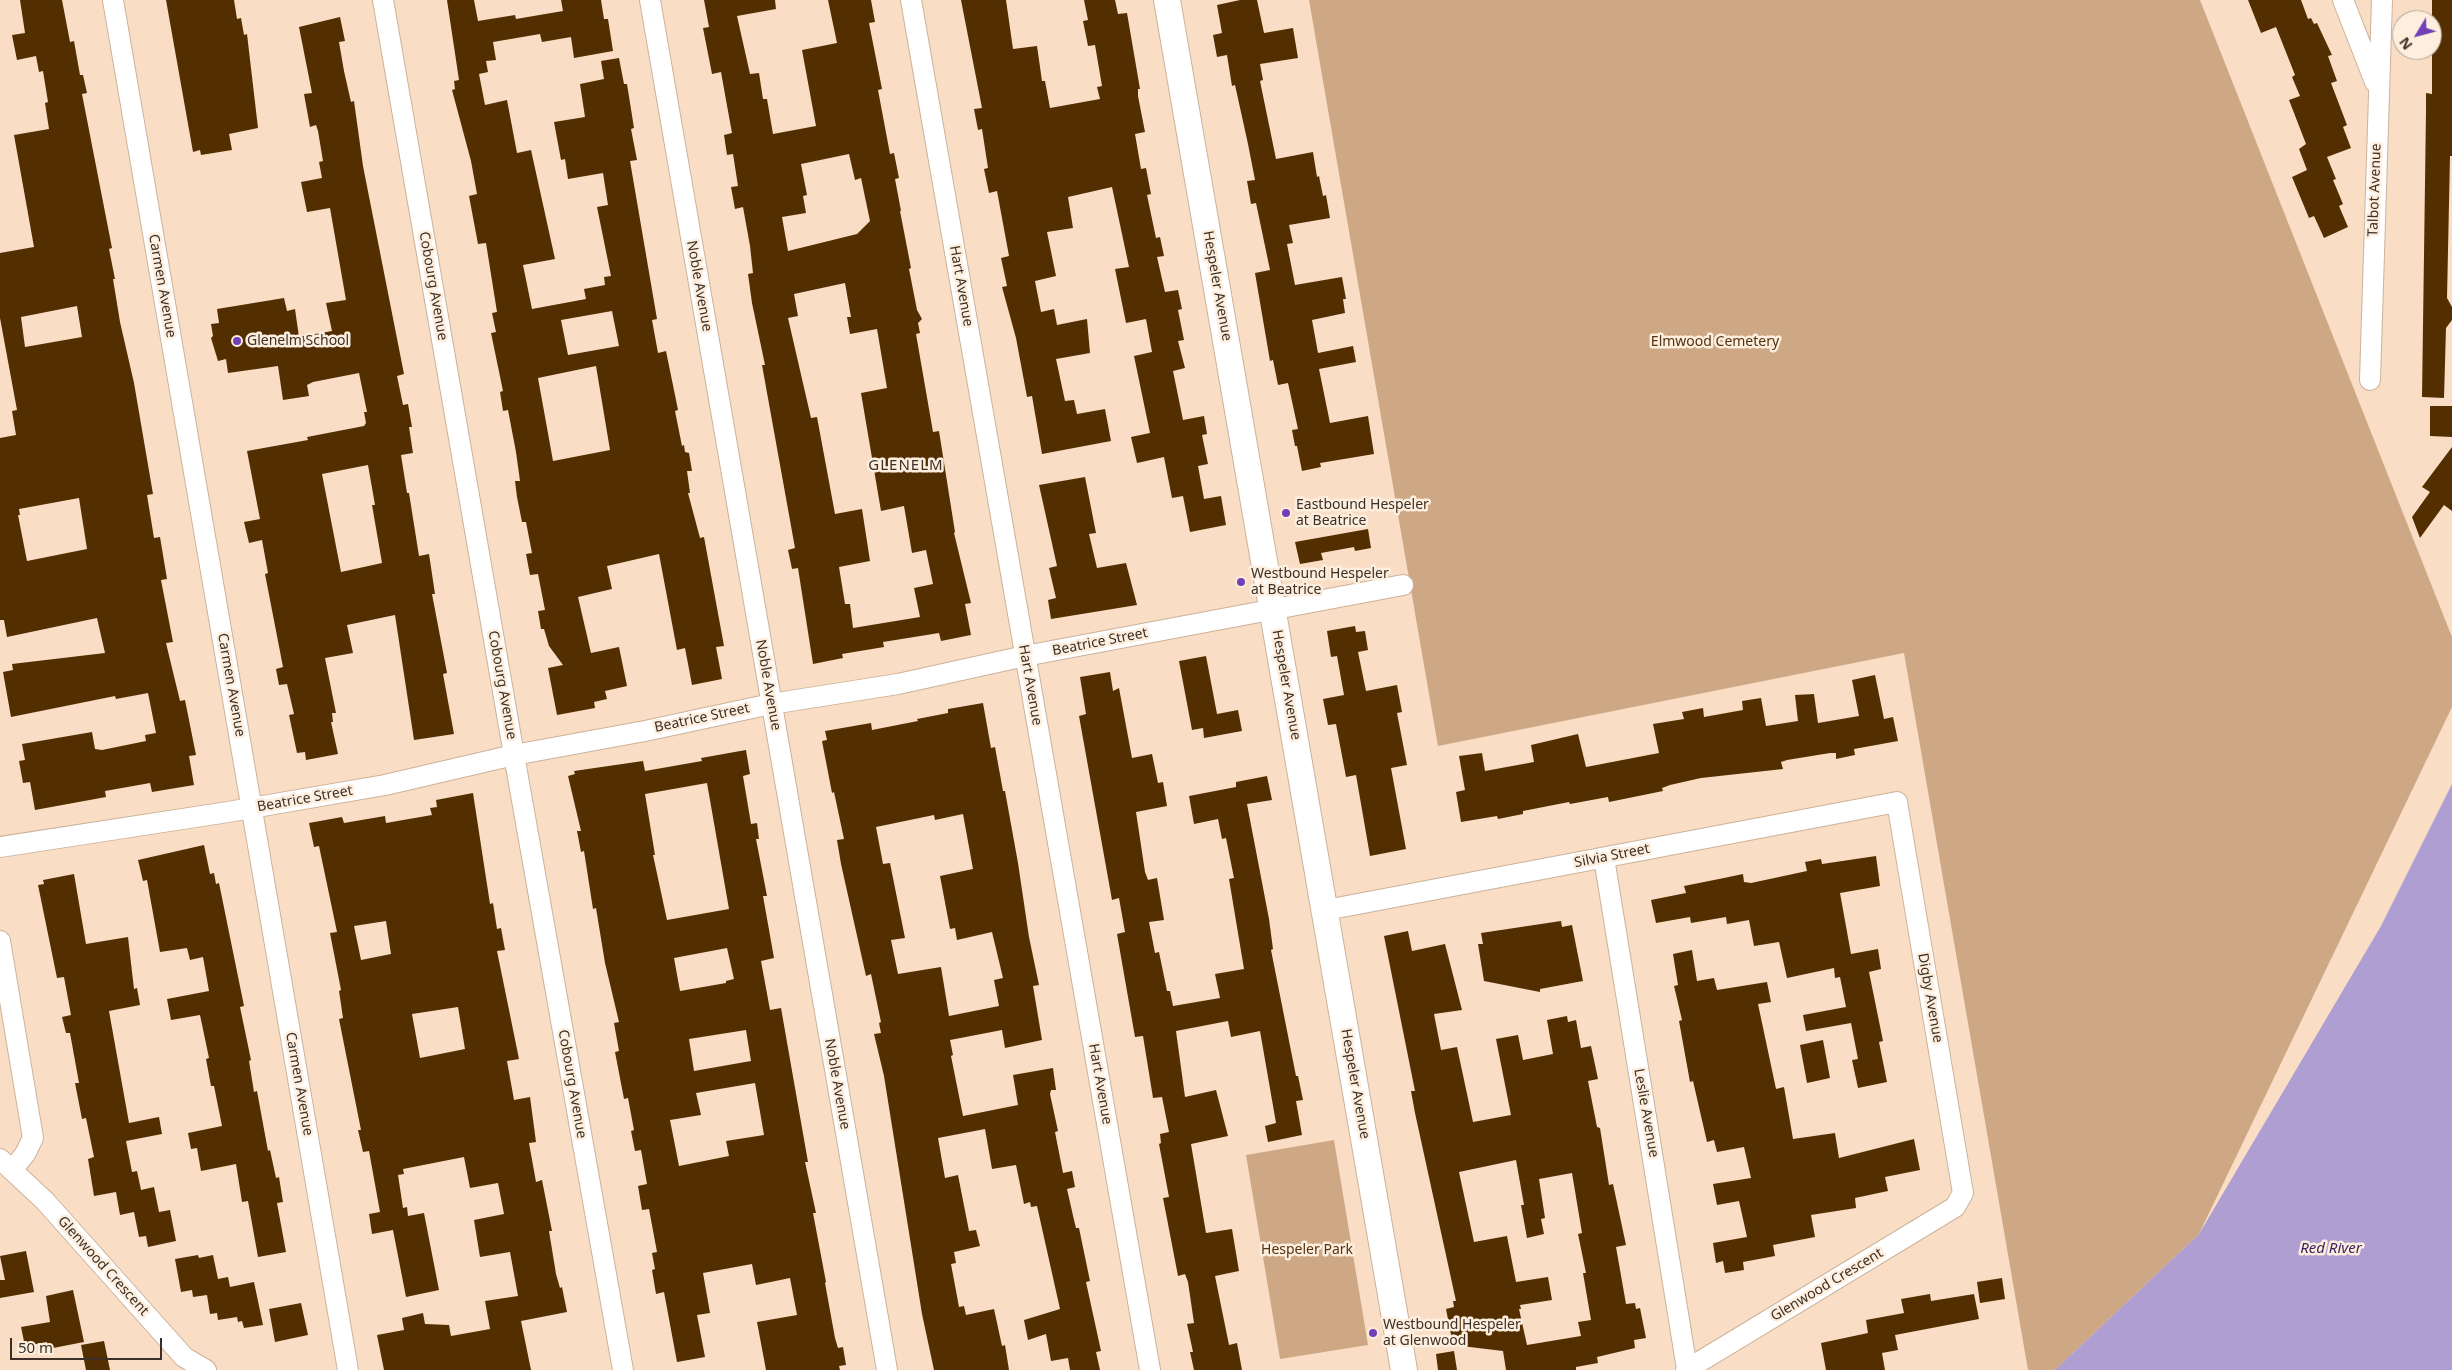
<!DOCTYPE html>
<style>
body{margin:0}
#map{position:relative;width:2452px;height:1370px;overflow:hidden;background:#f9dec5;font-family:"Noto Sans",sans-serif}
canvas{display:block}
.north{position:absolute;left:2392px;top:10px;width:50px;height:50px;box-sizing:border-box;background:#feeede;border:1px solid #b0a295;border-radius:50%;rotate:233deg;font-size:14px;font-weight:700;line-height:20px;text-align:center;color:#3b3027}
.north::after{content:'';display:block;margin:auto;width:18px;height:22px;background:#713fb6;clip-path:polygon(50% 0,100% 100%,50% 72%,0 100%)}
.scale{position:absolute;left:10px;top:1338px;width:152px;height:22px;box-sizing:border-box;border:2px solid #3b3027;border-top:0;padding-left:6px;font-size:15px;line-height:18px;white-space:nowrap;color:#3b3027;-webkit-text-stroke:4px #feeede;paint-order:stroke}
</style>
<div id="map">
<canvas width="2452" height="1370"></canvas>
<div class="north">N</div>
<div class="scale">50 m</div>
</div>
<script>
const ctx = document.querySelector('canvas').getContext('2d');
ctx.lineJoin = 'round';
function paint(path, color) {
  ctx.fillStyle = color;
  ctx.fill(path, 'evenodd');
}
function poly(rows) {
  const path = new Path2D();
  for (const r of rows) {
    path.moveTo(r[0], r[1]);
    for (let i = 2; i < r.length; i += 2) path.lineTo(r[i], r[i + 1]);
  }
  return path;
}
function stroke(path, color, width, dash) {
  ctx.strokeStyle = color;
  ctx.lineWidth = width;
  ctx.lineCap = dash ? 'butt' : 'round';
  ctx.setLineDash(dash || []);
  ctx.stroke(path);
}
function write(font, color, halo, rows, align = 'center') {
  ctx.font = font + ' "Noto Sans",sans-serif';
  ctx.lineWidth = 5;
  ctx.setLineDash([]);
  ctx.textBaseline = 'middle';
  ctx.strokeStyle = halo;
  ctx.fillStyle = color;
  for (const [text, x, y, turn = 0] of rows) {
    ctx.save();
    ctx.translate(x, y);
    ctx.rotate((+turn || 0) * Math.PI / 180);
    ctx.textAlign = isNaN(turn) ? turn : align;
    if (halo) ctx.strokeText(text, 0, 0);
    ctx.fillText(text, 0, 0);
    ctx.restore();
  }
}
paint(poly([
 [1309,0,2200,0,2452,637,2452,707,2199,1234,2055,1370,2028,1370,1904,653,1438,746],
 [1334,1140,1368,1345,1280,1359,1246,1155]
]), '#cea885');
paint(poly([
 [2452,784,2452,1370,2055,1370,2199,1234,2381,926]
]), '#ae9ed2');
paint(poly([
 [20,0,62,0,70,42,74,41,80,75,83,75,87,93,82,94,112,248,109,249,115,279,113,279,120,322,134,383,153,494,147,495,154,538,160,537,167,579,161,580,173,642,166,643,180,701,185,700,196,755,189,756,194,785,152,792,150,783,105,791,106,797,35,810,30,782,23,783,19,761,25,760,22,744,92,732,95,749,102,750,146,741,145,735,156,733,148,693,116,699,115,696,11,717,3,672,13,670,12,664,105,653,97,618,7,637,4,620,0,620,0,438,16,435,12,411,17,410,0,318,0,253,34,247,14,135,49,129,45,103,48,102,43,71,39,72,36,56,17,60,12,35,25,33],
 [77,306,82,337,25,347,21,317],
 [79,498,87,549,27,561,18,515,20,515,19,509],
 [166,0,234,0,237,19,241,18,244,35,247,34,258,128,229,134,232,150,201,155,200,150,193,152],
 [447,0,474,0,478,21,515,15,516,19,563,11,561,0,601,0,604,19,608,19,613,51,574,58,571,37,542,42,540,34,493,42,496,60,486,61,488,72,479,74,485,105,507,100,517,153,531,150,555,259,523,265,532,309,586,299,584,289,605,285,604,277,611,276,597,207,608,205,603,173,568,179,565,159,561,160,554,122,585,117,580,84,604,79,601,61,619,58,624,84,627,84,634,128,631,129,637,160,630,161,657,319,652,320,658,353,666,351,676,400,678,410,675,411,682,446,684,445,685,452,689,453,692,471,687,471,690,493,688,493,700,538,704,537,724,646,716,647,722,679,692,685,685,648,677,650,659,554,607,566,612,589,578,597,591,653,619,647,627,686,605,691,607,699,594,702,595,708,557,715,548,668,563,665,549,646,544,629,541,629,538,611,545,610,538,574,530,575,526,554,532,553,526,522,522,522,517,497,515,481,520,481,516,452,508,410,503,411,500,392,503,391,491,333,496,332,492,313,497,312,486,243,478,244,469,196,477,194,471,161,452,90,455,89,454,81,459,80],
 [612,311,619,346,568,355,561,320],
 [596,366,610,450,553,461,538,378],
 [704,0,775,0,776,9,737,16,750,74,759,73,763,99,767,99,773,134,816,126,802,50,837,43,828,0,871,0,875,22,869,23,882,89,878,90,890,154,894,153,899,178,895,179,901,211,900,211,911,268,909,269,917,310,922,319,918,323,920,333,916,334,933,432,939,431,955,532,954,533,971,603,965,604,971,635,941,641,939,633,883,642,884,647,842,654,843,658,813,664,798,568,792,569,788,550,795,548,762,365,765,365,752,303,748,274,753,273,750,246,743,207,735,209,731,187,738,186,733,154,727,155,724,135,732,133,726,100,721,72,712,74,703,28,709,27],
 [849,154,855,180,861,178,870,221,857,234,788,251,782,217,806,213,803,196,807,195,801,164],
 [845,283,851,317,847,317,850,334,877,329,887,388,861,393,881,511,904,506,912,553,926,550,933,584,914,588,920,617,853,628,850,604,845,604,839,567,870,561,862,509,835,514,817,417,811,418,788,318,798,316,794,294],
 [961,0,1006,0,1013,49,1037,46,1042,81,1045,81,1050,108,1100,99,1097,87,1102,86,1095,45,1088,46,1083,21,1088,20,1084,0,1115,0,1118,14,1127,13,1140,89,1138,89,1138,96,1145,132,1135,134,1141,169,1146,168,1151,194,1147,195,1156,238,1160,237,1164,256,1157,257,1165,292,1178,290,1182,309,1178,310,1184,340,1178,341,1185,368,1173,371,1183,420,1204,416,1207,434,1202,435,1208,464,1198,466,1204,499,1221,496,1226,525,1190,532,1183,496,1172,498,1164,457,1137,463,1131,437,1150,433,1134,356,1152,352,1146,319,1126,323,1115,269,1129,267,1112,187,1068,197,1073,228,1047,232,1056,276,1035,281,1041,312,1054,309,1057,325,1087,319,1090,353,1056,359,1065,401,1074,400,1077,414,1105,409,1111,441,1042,454,1032,396,1027,397,1016,338,1002,287,1007,286,1001,258,1009,256,997,191,989,193,984,169,988,168,982,129,978,130,974,109,982,108],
 [1240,0,1257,0,1264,33,1293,28,1298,58,1260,64,1263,80,1260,81,1276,159,1313,152,1317,177,1319,176,1323,196,1326,195,1330,218,1289,225,1293,243,1287,244,1295,285,1342,277,1346,299,1343,299,1345,313,1312,320,1318,353,1353,346,1356,362,1319,369,1330,423,1368,416,1374,454,1320,463,1321,467,1302,471,1297,446,1295,446,1292,430,1298,429,1288,383,1278,385,1273,360,1270,361,1255,273,1270,270,1256,203,1251,204,1247,181,1255,180,1248,144,1235,85,1232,86,1227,55,1217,57,1213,35,1222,33,1217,5],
 [2248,0,2301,0,2308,19,2311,18,2314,24,2317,23,2332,55,2328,56,2337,81,2331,83,2347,125,2343,127,2351,148,2327,157,2336,179,2333,180,2343,204,2339,206,2348,227,2324,238,2314,216,2309,218,2292,177,2307,170,2299,149,2306,144,2289,100,2300,96,2292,77,2295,75,2276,27,2261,33],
 [2432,0,2452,0,2452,156,2450,156,2447,298,2452,307,2452,320,2446,328,2444,398,2422,397,2426,111,2426,93,2432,94],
 [340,17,345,41,339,42,344,71,351,102,354,101,363,166,404,374,397,376,403,405,408,404,412,427,409,427,413,453,401,455,407,493,409,493,419,556,429,554,435,594,432,594,447,673,443,674,454,734,414,740,395,615,347,625,353,653,325,658,336,713,332,713,333,722,331,722,338,754,306,760,305,752,297,753,289,715,294,714,287,684,279,685,276,669,283,667,265,574,268,573,262,540,249,543,244,522,260,519,247,451,308,440,307,437,364,426,366,423,364,412,367,412,359,373,313,382,307,385,309,396,283,400,278,366,228,373,226,359,218,361,211,338,213,336,211,324,219,323,217,309,284,298,287,311,295,309,299,337,332,331,326,303,346,300,330,208,307,212,301,182,322,178,319,162,323,161,318,131,316,125,310,127,304,94,312,93,299,27],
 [368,465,375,505,372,505,382,563,341,572,322,474],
 [2430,406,2452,406,2452,437,2430,436],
 [2452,447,2452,511,2444,505,2420,538,2412,517,2430,492,2422,487],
 [1085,477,1096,533,1089,534,1097,568,1126,563,1137,605,1051,619,1048,600,1056,598,1049,568,1057,566,1039,485],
 [1368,529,1371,548,1355,551,1354,547,1321,553,1323,560,1300,564,1295,542],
 [1355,626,1356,632,1365,631,1368,650,1358,652,1366,691,1397,685,1402,712,1397,713,1407,765,1391,768,1406,849,1370,856,1356,775,1346,777,1336,724,1328,725,1323,699,1344,695,1337,656,1331,657,1327,631],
 [1206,656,1217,714,1238,710,1242,731,1204,738,1203,728,1192,730,1179,661],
 [1110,672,1113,691,1119,688,1132,758,1152,754,1158,783,1163,782,1167,806,1136,812,1145,872,1148,880,1157,878,1164,920,1149,922,1155,953,1159,952,1167,991,1170,991,1173,1006,1220,998,1215,974,1244,969,1229,879,1234,878,1226,838,1222,839,1218,819,1194,824,1189,796,1236,787,1236,782,1267,776,1272,800,1247,804,1269,919,1273,949,1271,950,1296,1076,1298,1076,1303,1100,1296,1101,1302,1135,1268,1142,1265,1126,1276,1123,1260,1031,1231,1037,1228,1021,1176,1031,1185,1097,1216,1090,1228,1136,1191,1144,1206,1233,1232,1229,1239,1271,1215,1276,1229,1345,1237,1343,1242,1370,1194,1370,1190,1352,1193,1352,1187,1324,1194,1323,1188,1282,1185,1274,1178,1276,1163,1198,1169,1197,1159,1144,1161,1143,1160,1134,1169,1132,1162,1097,1153,1098,1143,1036,1135,1037,1117,934,1125,932,1119,898,1112,900,1079,716,1086,714,1080,677],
 [1875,675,1884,719,1893,717,1898,741,1854,749,1855,755,1836,759,1836,753,1830,753,1787,760,1781,762,1783,769,1701,778,1670,785,1662,788,1663,791,1609,802,1608,797,1570,804,1569,802,1523,811,1523,814,1498,819,1497,816,1461,822,1456,792,1465,790,1459,756,1482,753,1485,771,1534,762,1531,745,1578,734,1586,767,1659,753,1653,724,1684,719,1682,712,1703,708,1704,717,1743,710,1742,701,1761,698,1766,726,1798,721,1795,695,1814,694,1818,723,1859,716,1852,680],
 [983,703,991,748,995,747,1003,791,1005,791,1018,863,1029,937,1039,985,1033,986,1042,1040,1005,1048,1002,1030,950,1040,953,1055,951,1056,963,1116,1018,1105,1013,1075,1053,1068,1056,1090,1051,1090,1050,1094,1058,1131,1055,1132,1063,1173,1072,1171,1075,1187,1067,1189,1074,1220,1076,1228,1079,1228,1090,1281,1086,1282,1101,1351,1096,1352,1100,1370,1070,1370,1068,1358,1051,1361,1046,1334,1028,1340,1024,1320,1060,1309,1037,1206,1031,1207,1030,1202,1024,1204,1016,1165,992,1169,985,1129,938,1138,945,1178,958,1175,969,1231,976,1230,980,1246,954,1252,956,1263,951,1264,959,1307,964,1306,966,1315,994,1309,1002,1346,1005,1345,1009,1370,934,1370,922,1314,884,1076,874,1034,881,1033,879,1023,881,1022,871,974,866,976,841,864,837,840,844,839,834,792,832,793,822,741,827,740,825,731,871,723,872,730,918,721,917,719,948,713,948,709],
 [963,814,973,869,940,876,950,929,955,928,957,940,992,932,1003,978,994,980,999,1006,949,1016,941,967,898,974,891,940,905,938,890,863,883,864,876,827,934,815,935,820],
 [746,750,750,774,743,776,751,824,757,823,759,839,756,839,767,896,763,896,774,958,761,961,770,1010,781,1008,808,1162,805,1162,816,1213,813,1213,826,1282,825,1283,835,1338,838,1348,843,1347,846,1365,839,1366,840,1370,766,1370,757,1322,797,1315,790,1278,756,1285,752,1264,703,1273,710,1313,697,1315,705,1357,677,1362,664,1292,656,1294,652,1270,655,1269,652,1253,657,1252,649,1209,642,1210,638,1186,647,1184,641,1150,635,1151,631,1131,634,1130,628,1098,624,1099,615,1052,619,1051,614,1023,619,1022,605,963,596,908,593,909,584,851,581,852,577,831,581,831,568,776,575,774,574,771,643,761,645,771,702,761,701,758],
 [707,783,729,909,667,920,653,855,655,855,645,794],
 [727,948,734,979,726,981,726,983,680,991,674,958],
 [746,1030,751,1061,694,1071,689,1039],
 [755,1083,764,1135,726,1141,729,1156,679,1166,670,1120,701,1115,696,1093],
 [473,793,490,904,493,903,497,929,501,928,505,950,497,951,519,1059,507,1061,514,1100,530,1097,536,1142,529,1143,536,1182,542,1180,552,1231,549,1231,556,1274,560,1288,562,1287,567,1312,521,1321,531,1370,384,1370,377,1335,404,1330,402,1318,423,1313,425,1324,449,1325,451,1336,490,1329,485,1301,518,1296,510,1252,480,1257,474,1220,504,1214,498,1183,470,1188,464,1157,403,1169,404,1174,398,1175,403,1208,407,1207,408,1216,424,1213,439,1290,406,1297,393,1230,372,1234,369,1214,380,1212,369,1151,363,1152,358,1130,361,1130,339,1019,343,1018,339,991,341,990,330,933,337,932,319,846,314,847,309,823,342,817,344,823,385,816,386,823,432,815,430,808,437,807,436,800],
 [386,921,391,954,361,960,354,926],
 [458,1007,465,1049,420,1058,412,1014],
 [204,845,210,874,214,873,216,884,219,883,244,1006,240,1007,251,1060,249,1061,254,1092,257,1091,268,1151,270,1150,276,1178,279,1177,283,1202,277,1203,286,1252,258,1257,248,1201,242,1202,236,1164,201,1171,197,1148,191,1149,188,1133,222,1126,214,1086,211,1086,206,1059,209,1058,200,1015,171,1020,167,999,209,991,203,957,190,960,187,948,160,952,147,880,143,881,138,860],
 [1876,856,1880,886,1840,893,1851,954,1878,949,1881,969,1869,972,1883,1041,1879,1042,1887,1082,1858,1088,1852,1060,1858,1059,1851,1023,1806,1031,1803,1015,1846,1007,1840,977,1835,978,1834,968,1787,978,1779,942,1754,946,1749,920,1727,924,1726,917,1691,923,1690,917,1656,923,1651,900,1686,893,1684,886,1724,878,1743,874,1744,882,1751,883,1807,871,1805,862,1821,859,1822,864],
 [74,874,86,944,128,937,134,989,137,988,140,1005,109,1011,129,1123,159,1117,162,1134,126,1141,132,1172,137,1171,141,1190,154,1187,159,1212,170,1210,176,1241,148,1247,146,1236,139,1237,134,1212,120,1215,116,1192,94,1196,88,1159,94,1157,86,1118,82,1119,75,1083,79,1083,70,1033,66,1033,62,1017,71,1015,64,977,57,978,38,885,44,884,43,880],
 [1561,921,1562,927,1572,925,1583,981,1540,989,1540,992,1484,981,1478,944,1483,944,1481,933],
 [1408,931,1412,951,1445,944,1462,1010,1434,1014,1441,1050,1457,1047,1473,1122,1511,1115,1496,1039,1518,1035,1523,1060,1553,1054,1547,1020,1567,1016,1568,1022,1576,1020,1581,1048,1591,1046,1598,1079,1588,1081,1597,1127,1600,1128,1609,1185,1613,1184,1626,1245,1616,1247,1626,1304,1635,1303,1636,1309,1640,1308,1646,1338,1634,1340,1635,1348,1597,1357,1598,1363,1576,1367,1576,1370,1506,1370,1503,1351,1453,1345,1446,1309,1454,1307,1453,1301,1456,1301,1415,1113,1411,1091,1415,1091,1384,936],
 [1516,1160,1524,1205,1521,1205,1527,1238,1544,1234,1541,1219,1545,1218,1539,1179,1572,1173,1582,1233,1578,1234,1586,1273,1583,1273,1591,1320,1578,1322,1581,1336,1527,1345,1519,1309,1521,1309,1520,1305,1552,1300,1548,1277,1516,1282,1507,1236,1474,1242,1459,1172],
 [1692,950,1697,981,1714,978,1717,990,1767,982,1771,1002,1758,1004,1776,1089,1784,1087,1793,1139,1835,1133,1839,1158,1914,1139,1920,1170,1885,1177,1888,1191,1855,1198,1856,1208,1811,1215,1815,1237,1773,1245,1775,1256,1743,1262,1744,1270,1725,1273,1723,1261,1716,1263,1713,1243,1747,1237,1739,1201,1717,1205,1713,1184,1751,1178,1744,1147,1717,1152,1714,1140,1707,1142,1693,1081,1690,1082,1679,1021,1682,1020,1674,986,1678,985,1673,954],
 [1823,1040,1830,1078,1807,1083,1800,1045],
 [26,1251,34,1292,0,1298,0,1280,5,1280,0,1256],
 [198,1255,199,1258,213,1255,218,1279,228,1277,230,1287,254,1282,263,1325,244,1328,242,1321,238,1322,237,1317,218,1320,217,1313,210,1314,207,1295,193,1297,192,1290,181,1292,175,1259],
 [2002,1278,2005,1299,1980,1303,1977,1282],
 [73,1290,84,1342,48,1349,47,1342,25,1346,21,1327,50,1322,46,1296],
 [1930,1294,1931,1301,1974,1294,1979,1319,1895,1335,1898,1350,1882,1353,1885,1370,1826,1370,1821,1343,1868,1333,1866,1320,1904,1313,1901,1299],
 [301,1303,308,1335,275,1342,269,1309],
 [104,1341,110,1370,86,1370,81,1345],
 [1454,1351,1457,1370,1438,1370,1436,1354]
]), '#532e00');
const minor = poly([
 [113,0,348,1370],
 [383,0,514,755,623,1370],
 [650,0,887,1370],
 [911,0,1150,1370],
 [2343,0,2375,82],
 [2370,380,2382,0],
 [0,847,228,812,385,785,514,755,645,731,771,704,898,684,1025,656,1403,585],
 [1604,858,1687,1369],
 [1326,910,1897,802,1963,1193,1955,1207,1686,1370],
 [0,941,33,1138,25,1154,12,1170],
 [0,1159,45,1201,184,1357,206,1370]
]);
const major = poly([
 [1167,0,1404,1370]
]);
stroke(minor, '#ccb29a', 22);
stroke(major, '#ccb29a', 28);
stroke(minor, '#fff', 20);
stroke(major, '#fff', 26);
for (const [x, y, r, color] of [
 [237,341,5,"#713fb6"],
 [1286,513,5,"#713fb6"],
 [1241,582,5,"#713fb6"],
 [1373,1333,5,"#713fb6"]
]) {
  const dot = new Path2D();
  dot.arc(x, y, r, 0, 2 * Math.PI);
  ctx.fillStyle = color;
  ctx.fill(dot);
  stroke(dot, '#feeede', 2);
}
write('14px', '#3b3027', '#feeede', [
 ["Talbot Avenue",2375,190,-88],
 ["Carmen Avenue",162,286,80],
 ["Cobourg Avenue",433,286,80],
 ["Noble Avenue",699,286,80],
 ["Hart Avenue",961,286,80],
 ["Hespeler Avenue",1217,286,80],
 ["Beatrice Street",1100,642,-11],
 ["Carmen Avenue",231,685,80],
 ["Cobourg Avenue",502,685,80],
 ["Noble Avenue",768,685,80],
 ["Hart Avenue",1030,685,80],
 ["Hespeler Avenue",1286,685,80],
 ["Beatrice Street",702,718,-12],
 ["Beatrice Street",305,799,-10],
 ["Silvia Street",1612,856,-11],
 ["Digby Avenue",1930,998,80],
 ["Carmen Avenue",299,1084,80],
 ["Cobourg Avenue",572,1084,80],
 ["Noble Avenue",837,1084,80],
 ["Hart Avenue",1100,1084,80],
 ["Hespeler Avenue",1355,1084,80],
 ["Leslie Avenue",1646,1113,80],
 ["Glenwood Crescent",103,1266,48],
 ["Glenwood Crescent",1827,1285,-31]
]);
write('14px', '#3b3027', '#feeede', [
 ["Glenelm School",247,341],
 ["Eastbound Hespeler",1296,505],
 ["at Beatrice",1296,521],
 ["Westbound Hespeler",1251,574],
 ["at Beatrice",1251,590],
 ["Westbound Hespeler",1383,1325],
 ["at Glenwood",1383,1341]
], 'left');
write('14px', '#513211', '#feeede', [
 ["Elmwood Cemetery",1715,342],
 ["Hespeler Park",1307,1250]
]);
ctx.letterSpacing = '1px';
write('15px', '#3b3027', '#feeede', [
 ["GLENELM",906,466]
]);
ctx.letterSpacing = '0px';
write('italic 15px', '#371e5c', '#feeede', [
 ["Red River",2331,1249]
]);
</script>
